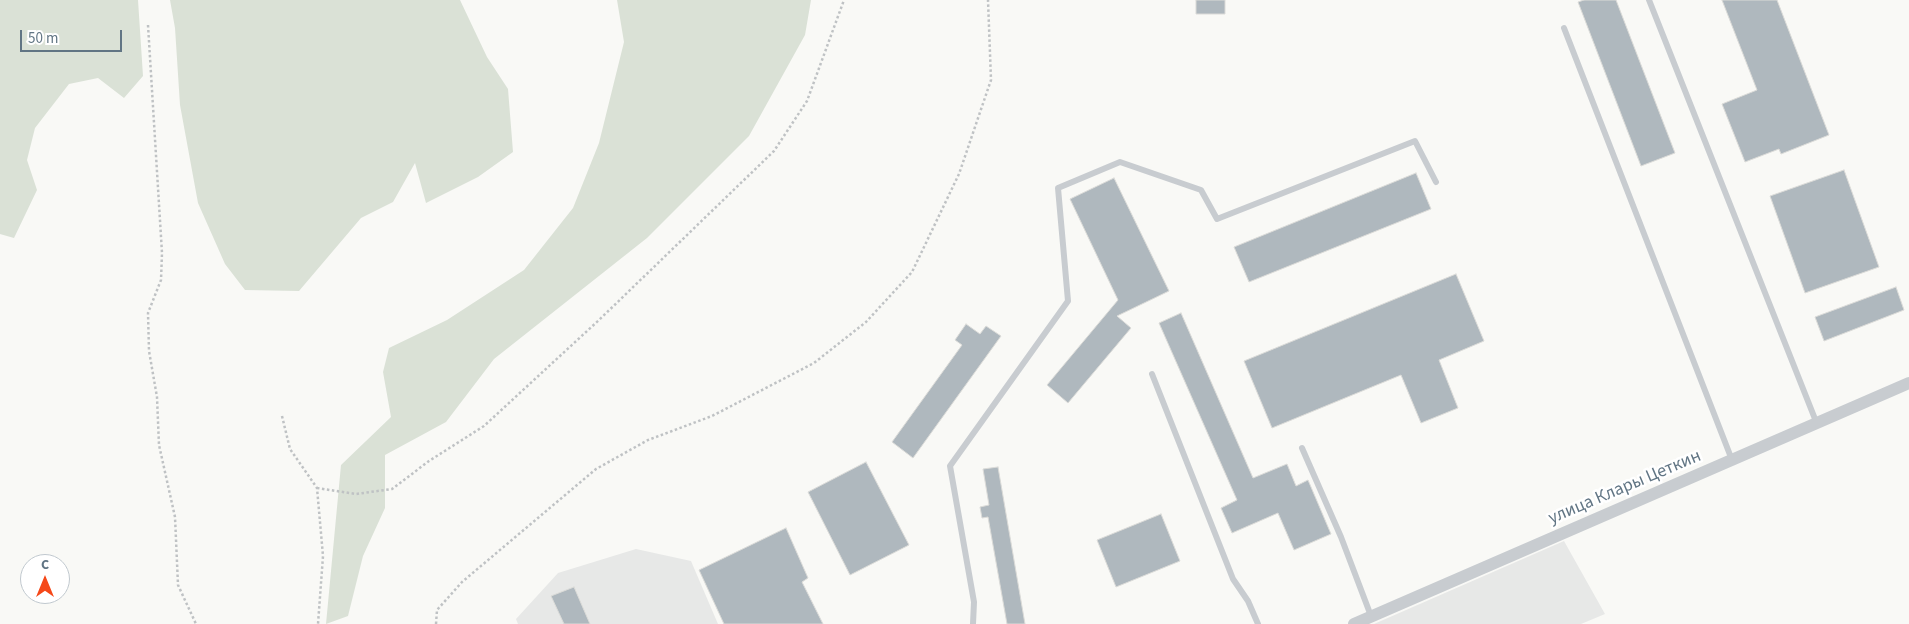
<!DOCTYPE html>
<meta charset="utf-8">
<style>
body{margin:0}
#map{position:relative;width:1909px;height:624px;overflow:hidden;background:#f9f9f6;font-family:"Source Sans 3",sans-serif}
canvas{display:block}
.north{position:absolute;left:20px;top:554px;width:50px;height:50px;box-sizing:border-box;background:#fff;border:1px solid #c0c8ce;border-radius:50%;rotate:0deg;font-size:14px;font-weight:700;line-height:20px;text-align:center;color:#617584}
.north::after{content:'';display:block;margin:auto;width:18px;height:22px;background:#f54819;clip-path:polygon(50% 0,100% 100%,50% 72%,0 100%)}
.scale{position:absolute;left:20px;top:30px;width:102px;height:22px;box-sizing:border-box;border:2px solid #617584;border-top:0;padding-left:6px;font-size:15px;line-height:18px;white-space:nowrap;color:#617584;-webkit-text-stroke:4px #fff;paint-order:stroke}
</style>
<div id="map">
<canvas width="1909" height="624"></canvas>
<div class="north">С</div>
<div class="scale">50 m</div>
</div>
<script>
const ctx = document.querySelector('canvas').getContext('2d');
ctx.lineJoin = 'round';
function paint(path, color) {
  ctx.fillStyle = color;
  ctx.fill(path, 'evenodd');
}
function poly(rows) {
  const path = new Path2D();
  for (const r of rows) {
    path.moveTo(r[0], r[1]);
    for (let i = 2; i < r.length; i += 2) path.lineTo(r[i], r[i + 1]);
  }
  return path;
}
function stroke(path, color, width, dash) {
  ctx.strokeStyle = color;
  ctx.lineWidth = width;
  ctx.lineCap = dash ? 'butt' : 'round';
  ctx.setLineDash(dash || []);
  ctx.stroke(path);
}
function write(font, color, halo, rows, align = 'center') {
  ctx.font = font + ' "Source Sans 3",sans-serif';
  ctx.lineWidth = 5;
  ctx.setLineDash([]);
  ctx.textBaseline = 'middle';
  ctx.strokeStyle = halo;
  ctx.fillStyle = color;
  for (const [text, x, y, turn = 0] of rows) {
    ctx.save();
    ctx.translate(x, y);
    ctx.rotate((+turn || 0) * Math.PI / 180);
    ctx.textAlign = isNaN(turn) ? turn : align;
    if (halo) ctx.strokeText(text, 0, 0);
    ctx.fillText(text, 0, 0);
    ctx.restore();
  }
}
paint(poly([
 [1564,541,1605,614,1581,624,1374,624],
 [636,549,691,561,718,624,518,624,516,619,558,573]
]), '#e7e8e7');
paint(poly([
 [0,0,138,0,143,76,124,98,98,78,69,84,35,128,27,160,37,190,14,238,0,234],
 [170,0,460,0,487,57,508,89,513,152,478,177,426,203,415,163,393,202,361,218,299,291,245,290,225,264,198,203,180,105,175,28],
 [617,0,811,0,805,35,749,136,647,238,494,359,446,422,385,455,385,508,363,556,348,616,326,624,341,465,391,417,383,372,389,348,447,320,524,270,573,208,599,143,624,42]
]), '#dae1d6');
const building = poly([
 [1196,0,1225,0,1225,14,1196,14,1196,0],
 [1584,0,1616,0,1675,153,1641,166,1578,2,1584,0],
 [1722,0,1777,0,1829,135,1781,154,1779,149,1745,162,1722,104,1757,90,1722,0],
 [1844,170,1879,267,1805,293,1770,196,1844,170],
 [1416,173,1431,209,1249,282,1234,247,1416,173],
 [1114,178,1169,291,1117,316,1131,328,1068,403,1047,385,1118,300,1070,199,1114,178],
 [1456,274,1484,341,1439,360,1458,408,1421,423,1401,375,1272,428,1244,361,1456,274],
 [1896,287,1904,310,1824,341,1815,317,1896,287],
 [1181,313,1253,478,1287,464,1296,486,1308,480,1331,534,1294,550,1278,513,1232,533,1221,508,1237,500,1159,323,1181,313],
 [966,324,980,334,986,326,1001,336,913,458,892,442,962,345,955,340,966,324],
 [866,462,909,545,850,575,808,492,866,462],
 [998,467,1025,624,1007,624,988,517,982,518,980,507,989,505,983,469,998,467],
 [1161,514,1180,561,1116,587,1097,540,1161,514],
 [786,528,808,578,802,582,823,624,724,624,699,570,786,528],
 [574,587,590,624,564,624,551,596,574,587]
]);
paint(building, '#afb8be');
stroke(building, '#dbdbd8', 1);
stroke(poly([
 [148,25,162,253,161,280,148,313,149,351,157,397,159,445,175,517,178,585,196,624],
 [282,416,290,449,317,488,323,556,318,624],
 [317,488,356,494,392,489,429,461,484,426,599,320,774,151,807,101,844,0],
 [436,624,437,610,462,582,596,469,648,440,712,416,814,363,866,322,912,272,959,174,991,80,988,0]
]), '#bfc2c4', 2.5, [2.5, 2.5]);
stroke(poly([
 [1649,0,1817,424],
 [1564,28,1732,460],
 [1152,374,1233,579,1248,601,1258,624],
 [1302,448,1341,537,1371,616],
 [973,624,974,602,950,466,1068,301,1058,188,1120,162,1201,190,1217,219,1415,141,1436,182]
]), '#c8ccd0', 6);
stroke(poly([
 [1354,624,1909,383]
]), '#c8ccd0', 12);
write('18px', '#617584', '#fff', [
 ["улица Клары Цеткин",1625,488,-23]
]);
</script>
